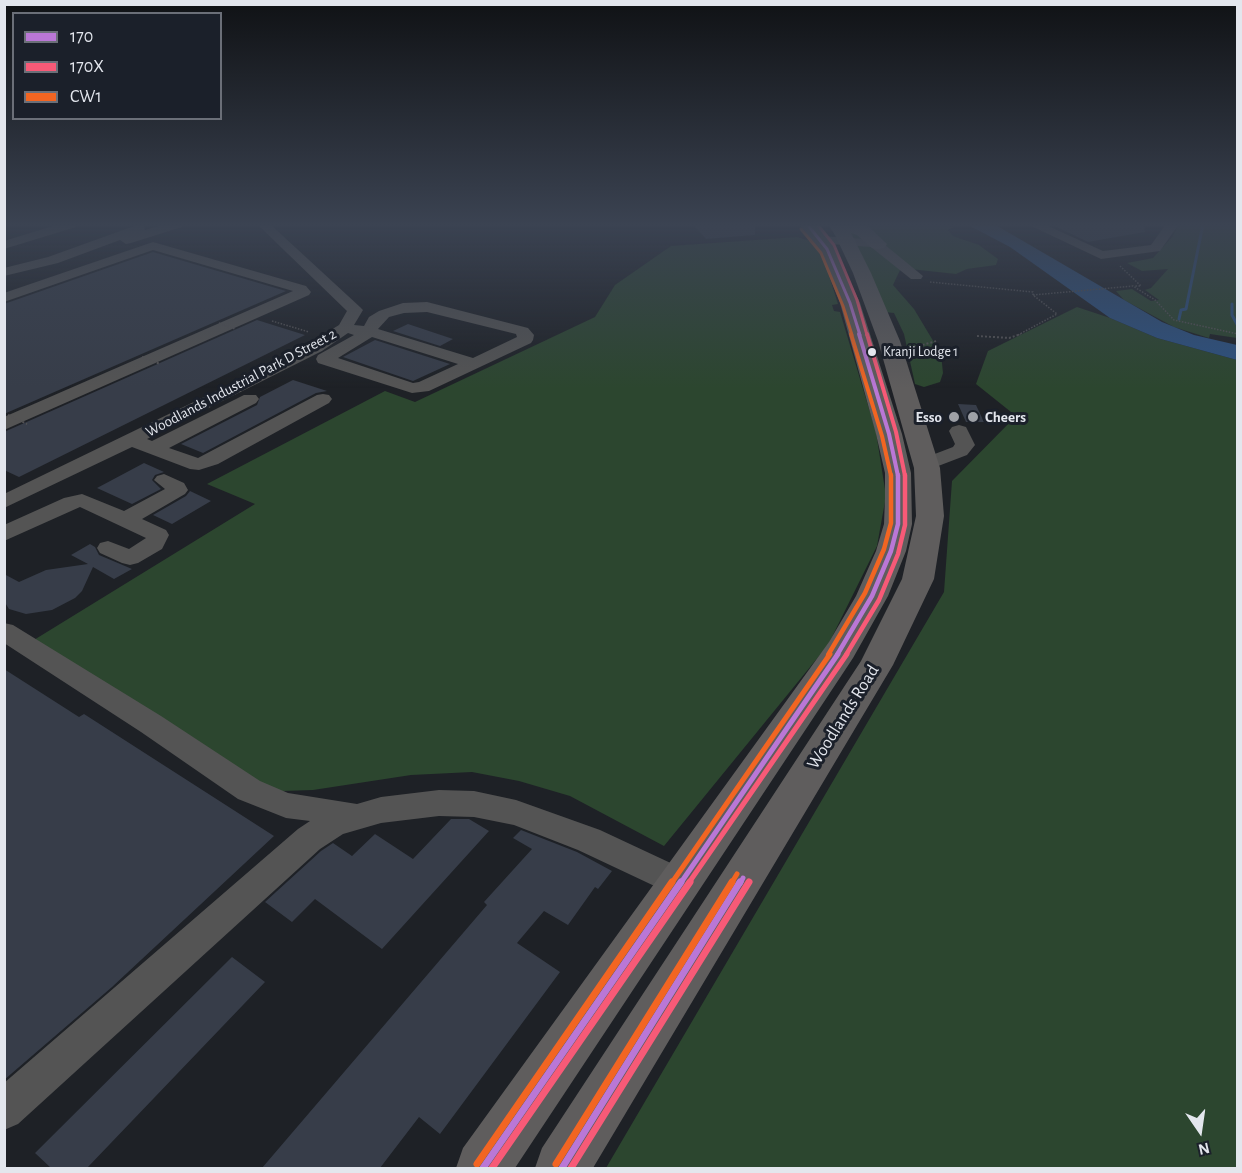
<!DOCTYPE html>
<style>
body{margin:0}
#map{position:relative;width:1242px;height:1173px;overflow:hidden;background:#1e2126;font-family:"Alegreya Sans",sans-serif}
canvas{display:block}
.frame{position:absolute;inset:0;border:6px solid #e3e6ed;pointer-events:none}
.legend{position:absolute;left:12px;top:12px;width:210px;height:108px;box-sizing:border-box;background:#1b202a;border:2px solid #6b6f78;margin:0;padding:8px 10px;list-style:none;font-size:18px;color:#e3e6ed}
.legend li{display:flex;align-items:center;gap:12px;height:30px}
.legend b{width:30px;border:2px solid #6b6f78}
.north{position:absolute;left:1170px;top:1101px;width:60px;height:60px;-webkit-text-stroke:4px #1b202a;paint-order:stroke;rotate:167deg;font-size:16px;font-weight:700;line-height:24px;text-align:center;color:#e3e6ed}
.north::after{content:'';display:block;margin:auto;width:21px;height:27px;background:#e3e6ed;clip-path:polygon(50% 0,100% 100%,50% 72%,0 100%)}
</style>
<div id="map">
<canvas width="1242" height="1173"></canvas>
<div class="frame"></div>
<ul class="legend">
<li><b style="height:8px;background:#ba77d6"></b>170</li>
<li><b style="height:8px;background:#f75a77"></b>170X</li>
<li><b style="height:8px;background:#f26522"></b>CW1</li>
</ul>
<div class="north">N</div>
</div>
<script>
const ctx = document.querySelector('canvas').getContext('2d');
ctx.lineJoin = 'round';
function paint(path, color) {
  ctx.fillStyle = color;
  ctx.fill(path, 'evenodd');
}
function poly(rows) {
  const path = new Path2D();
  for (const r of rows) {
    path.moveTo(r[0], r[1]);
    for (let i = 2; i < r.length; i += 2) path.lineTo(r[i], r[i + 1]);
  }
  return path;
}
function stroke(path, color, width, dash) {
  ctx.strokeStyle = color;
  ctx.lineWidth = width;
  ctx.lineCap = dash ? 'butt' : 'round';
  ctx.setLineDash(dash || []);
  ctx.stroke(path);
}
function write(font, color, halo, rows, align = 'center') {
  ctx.font = font + ' "Alegreya Sans",sans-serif';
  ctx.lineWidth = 6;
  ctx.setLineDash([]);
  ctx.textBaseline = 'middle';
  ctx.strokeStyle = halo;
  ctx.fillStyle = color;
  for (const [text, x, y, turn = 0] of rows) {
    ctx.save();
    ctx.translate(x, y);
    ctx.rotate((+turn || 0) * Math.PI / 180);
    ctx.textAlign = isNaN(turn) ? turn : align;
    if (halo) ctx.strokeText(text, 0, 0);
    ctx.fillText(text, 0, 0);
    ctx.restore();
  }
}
paint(poly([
 [838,224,940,224,954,227,948,230,953,236,979,245,998,259,996,265,967,269,956,274,901,268,893,285,914,309,941,354,943,373,940,382,924,387,915,384,904,334,894,313,884,312],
 [1179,224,1237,224,1237,338,1210,334,1209,338,1174,327,1124,300,1116,291,1132,289,1151,301,1159,300,1145,290,1151,288,1168,269,1142,271,1127,263,1153,258,1172,237],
 [797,237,814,242,825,263,838,304,832,305,834,311,840,312,876,432,886,496,877,546,828,645,664,846,570,796,519,781,472,772,411,775,313,790,282,791,246,780,29,643,255,504,207,484,385,391,415,402,595,317,615,285,671,246],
 [1077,307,1110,318,1157,338,1237,360,1237,1168,606,1168,944,592,952,481,1016,416,976,384,988,351]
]), '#2c462f');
paint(poly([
 [966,224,994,224,1162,322,1194,335,1237,345,1237,360,1157,338,1110,318,1010,247]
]), '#2d5282');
stroke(poly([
 [1232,304,1232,315,1238,326],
 [1179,319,1181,310,1186,309,1203,224]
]), '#2d5282', 3);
paint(poly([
 [692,224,755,224,755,235,706,239],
 [1050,224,1144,224,1145,232,1088,242],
 [153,252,286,291,4,414,4,304],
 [257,320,305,335,19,477,4,470,4,432],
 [408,324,453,339,440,346,393,331],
 [375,340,450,364,413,381,343,357],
 [293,380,327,391,316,393,203,453,181,444,257,405,260,397],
 [958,404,976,405,984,422,966,422],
 [144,463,164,472,155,475,152,480,161,489,132,504,97,488],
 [190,491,211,501,172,524,153,515,186,496],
 [90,544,95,547,99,555,132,569,114,579,93,567,82,591,75,598,52,610,26,614,9,609,4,601,4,574,19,582,46,570,88,564,71,555],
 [4,669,79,717,84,714,274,836,112,987,4,1080],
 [451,819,469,819,489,831,382,949,315,899,292,922,265,902,321,851,333,843,352,856,375,834,413,859],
 [521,830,577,852,612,871,598,889,595,887,568,925,544,911,517,943,560,972,440,1134,419,1117,380,1168,262,1168,487,905,484,902,532,849,513,838],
 [232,957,265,982,87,1168,51,1168,35,1153]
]), '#373d49');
stroke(poly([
 [193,226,203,224],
 [1120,266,1141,286,1135,286],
 [930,282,1033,292,1033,295],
 [272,321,309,332],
 [1018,335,1057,314,1033,295,1133,286,1155,300,1174,320,1238,334]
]), '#545355', 1.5, [1.5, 1.5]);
stroke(poly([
 [977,336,1009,338,1021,334],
 [911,348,937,341]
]), '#545355', 2, [2, 2]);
paint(poly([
 [59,224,78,224,76,227,4,249,4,241,59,224],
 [165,224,184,224,182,227,131,243,126,244,120,240,58,263,4,276,4,268,48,257,134,226,144,226,145,230,165,224],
 [257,224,270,224,360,307,363,310,354,325,364,326,369,317,379,311,403,303,427,302,528,328,534,335,533,340,531,343,429,391,412,393,318,363,316,359,318,355,354,335,348,333,322,351,147,439,152,441,244,395,256,395,259,399,256,403,169,448,198,458,317,395,323,394,329,395,332,399,329,403,218,464,199,470,190,469,132,447,4,508,4,494,241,379,310,343,339,325,347,311,257,224],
 [427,312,516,334,517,337,473,358,378,329,389,317,404,313,427,312],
 [372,337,458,364,419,382,413,383,338,358,372,337],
 [1027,224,1044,224,1103,251,1151,245,1166,224,1179,224,1160,251,1101,259,1027,224],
 [822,236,879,240,923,276,921,279,911,279,871,247,817,243,815,240,817,237,822,236],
 [153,242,306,286,311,292,309,295,4,430,4,417,293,291,153,250,4,302,4,293,153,242],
 [959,425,966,427,975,445,967,455,933,468,919,468,916,464,919,460,953,447,955,444,949,431,952,427,959,425],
 [164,474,184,483,188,490,185,494,142,519,166,530,169,535,162,549,138,563,130,565,122,563,100,553,97,548,100,543,108,541,129,549,146,538,80,507,4,541,4,525,64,498,82,494,124,511,165,489,154,480,157,476,164,474],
 [4,623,13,625,161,716,260,781,288,793,357,804,381,797,439,790,474,791,516,800,600,830,692,873,697,883,692,893,680,898,578,850,514,825,474,817,439,816,381,823,343,834,320,849,18,1124,4,1130,4,1083,298,829,310,821,286,818,238,799,141,732,4,643,4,623]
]), '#545454');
paint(poly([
 [799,224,816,224,833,245,860,303,902,434,911,473,912,524,906,551,888,596,853,658,515,1168,456,1168,463,1148,829,642,856,596,876,551,884,524,885,498,885,473,876,434,840,303,819,250,799,224],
 [828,224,857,224,869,227,887,244,884,248,878,249,872,248,857,235,851,233,871,273,900,341,940,468,944,516,934,579,893,665,593,1168,535,1168,542,1148,861,661,902,579,916,516,914,468,878,341,853,273,836,237,828,224]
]), '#5f5d5d');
stroke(poly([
 [219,323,235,329]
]), '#545355', 1.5, [1.5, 1.5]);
stroke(poly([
 [142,357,160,364],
 [8,415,27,424]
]), '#545355', 2, [2, 2]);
stroke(poly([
 [807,224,827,249,850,303,860,335]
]), '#ba77d6', 3);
stroke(poly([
 [859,334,889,434,898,476]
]), '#ba77d6', 4);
stroke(poly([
 [837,655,872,596,891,551,898,524,898,475]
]), '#ba77d6', 4.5);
stroke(poly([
 [680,884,838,654],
 [740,884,743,878]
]), '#ba77d6', 5);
stroke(poly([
 [483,1168,681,882],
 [562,1168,740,882]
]), '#ba77d6', 7);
stroke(poly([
 [817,224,834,245,857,300,867,335]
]), '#f75a77', 3);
stroke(poly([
 [867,334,896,432,905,476]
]), '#f75a77', 4);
stroke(poly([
 [846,655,879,600,898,554,905,525,905,475]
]), '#f75a77', 4.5);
stroke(poly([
 [688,884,847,654]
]), '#f75a77', 5);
stroke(poly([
 [492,1168,690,882],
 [571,1168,749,882]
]), '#f75a77', 7);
stroke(poly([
 [801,229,821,253,843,306,852,335]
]), '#f26522', 3);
stroke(poly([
 [851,334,882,436,891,476]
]), '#f26522', 4);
stroke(poly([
 [828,655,865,593,884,549,891,523,891,475]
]), '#f26522', 4.5);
stroke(poly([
 [671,884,830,654],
 [731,884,737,874]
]), '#f26522', 5);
stroke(poly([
 [477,1164,672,882],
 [556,1164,732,882]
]), '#f26522', 7);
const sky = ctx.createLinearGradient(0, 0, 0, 388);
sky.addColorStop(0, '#101215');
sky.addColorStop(0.58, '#3b4352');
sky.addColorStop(1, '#3b435200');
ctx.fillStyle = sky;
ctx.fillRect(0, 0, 1242, 388);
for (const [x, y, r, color] of [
 [872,352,5,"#e3e6ed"],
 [954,417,6,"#9ea1a7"],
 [973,417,6,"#9ea1a7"]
]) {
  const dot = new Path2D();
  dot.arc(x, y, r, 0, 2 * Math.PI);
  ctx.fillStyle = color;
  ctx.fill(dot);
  stroke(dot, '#1b202a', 2);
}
write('14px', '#e3e6ed', '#1b202a', [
 ["Kranji Lodge 1",883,352]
], 'left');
write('15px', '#e3e6ed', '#1b202a', [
 ["Woodlands Industrial Park D Street 2",241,383,-28]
]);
write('bold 15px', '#e3e6ed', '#1b202a', [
 ["Esso",942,417],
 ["Cheers",985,417,"left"]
], 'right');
write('18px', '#e3e6ed', '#1b202a', [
 ["Woodlands Road",843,717,-58]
]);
</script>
